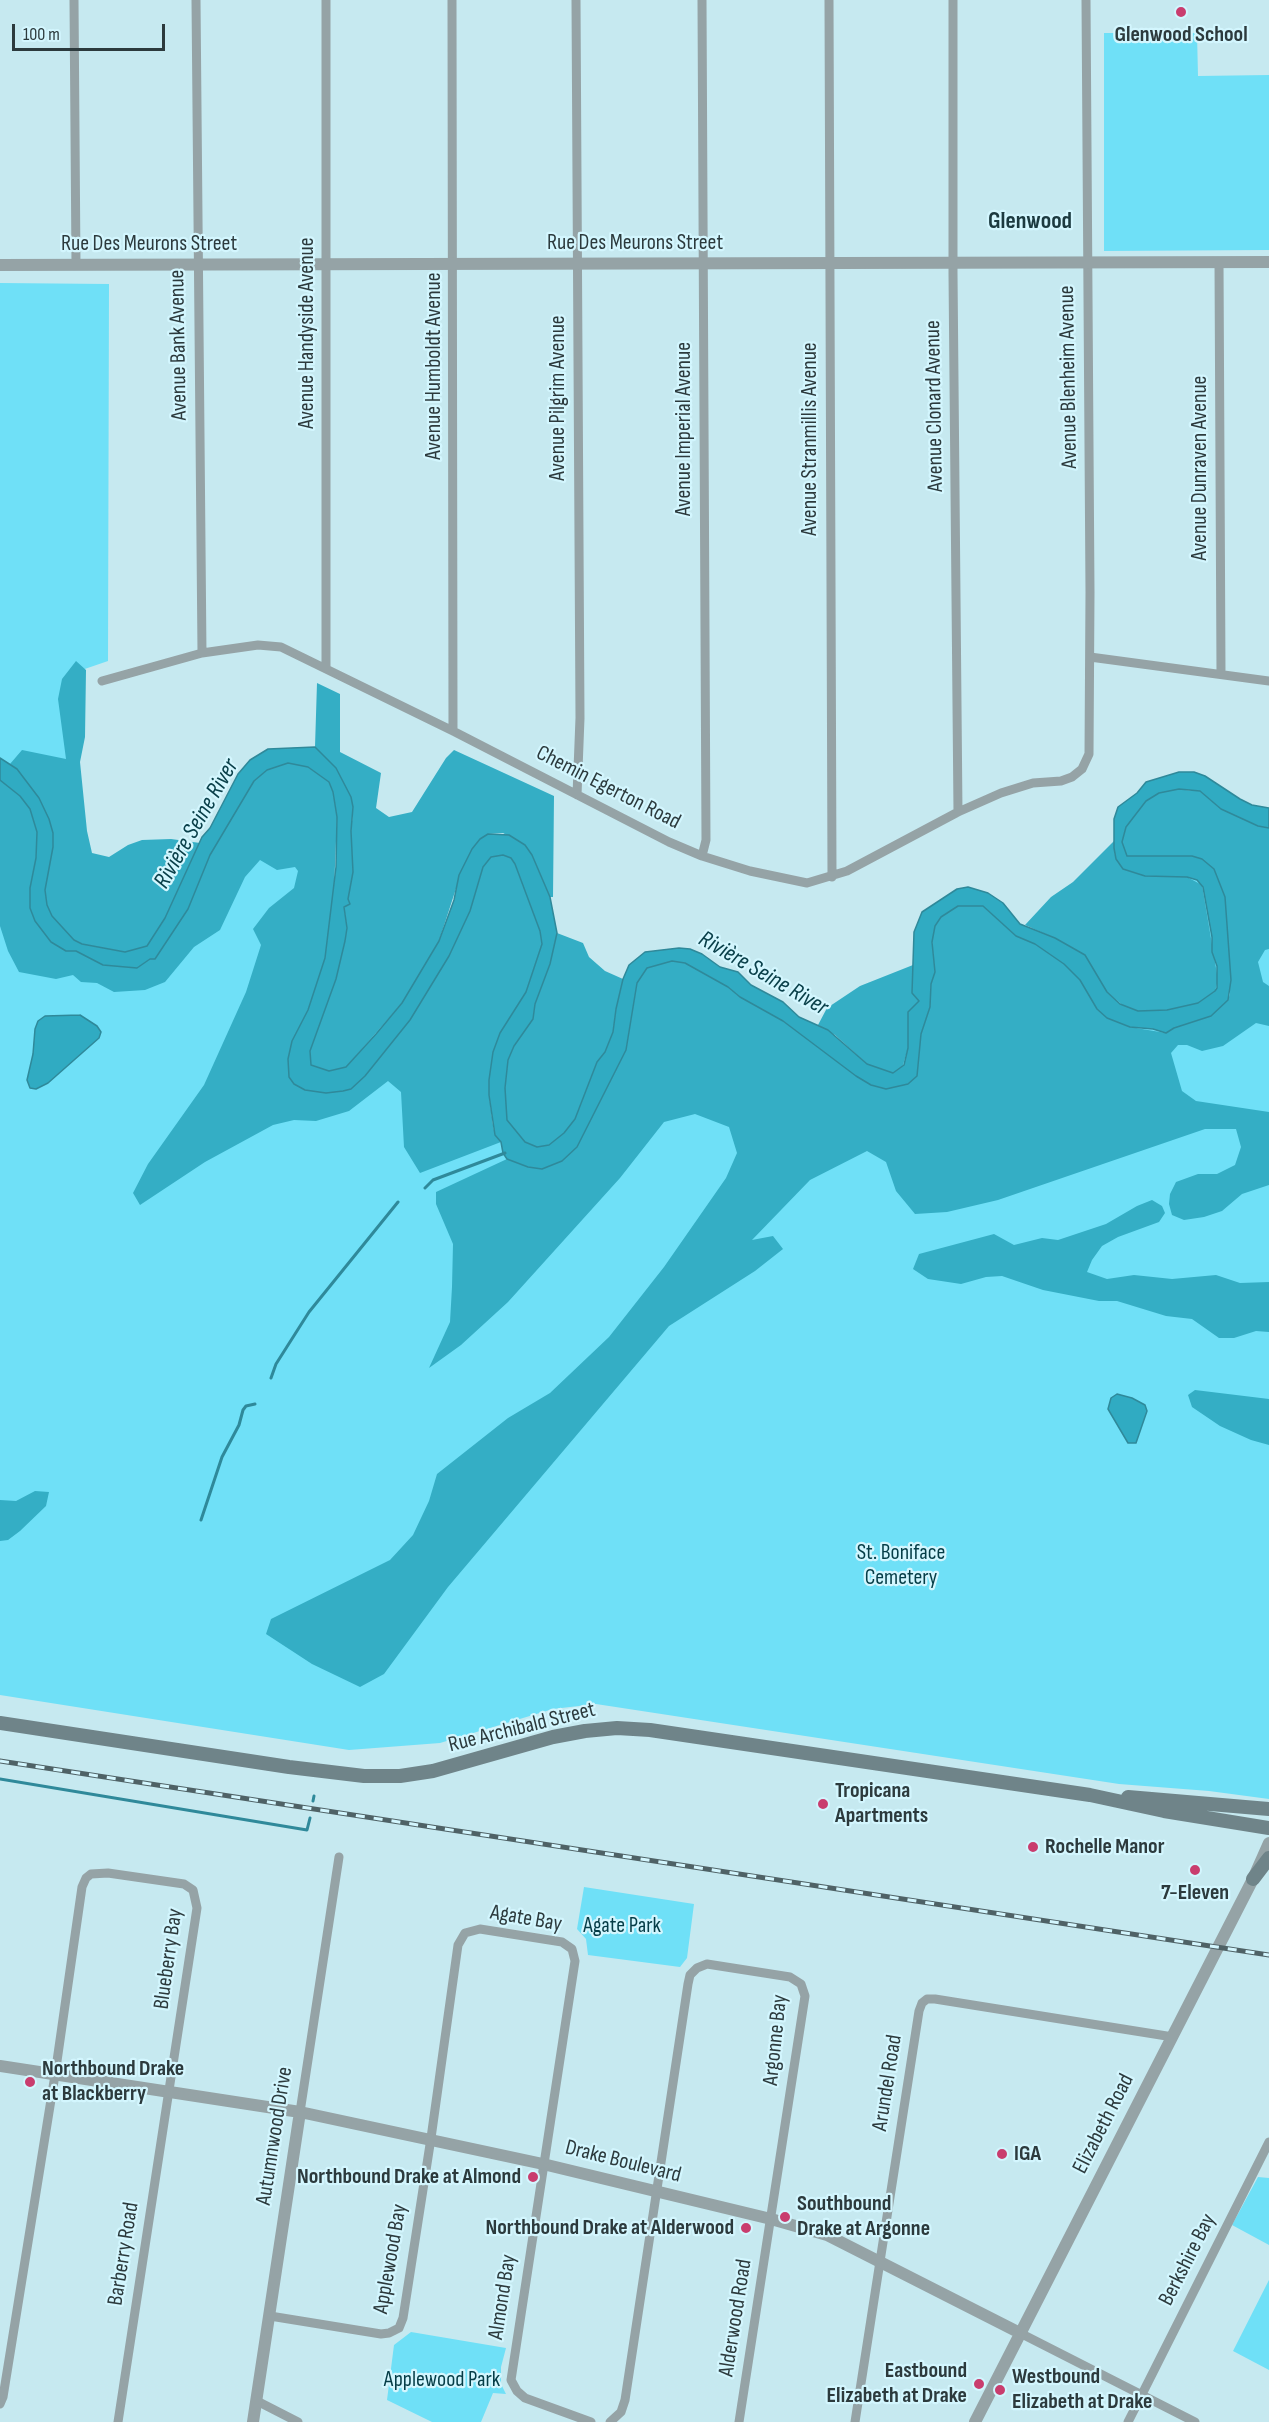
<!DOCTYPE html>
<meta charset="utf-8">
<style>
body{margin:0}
#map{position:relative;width:1269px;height:2422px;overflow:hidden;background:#c6e9f0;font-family:"Sofia Sans Condensed",sans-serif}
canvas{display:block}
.scale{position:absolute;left:12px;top:24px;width:153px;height:27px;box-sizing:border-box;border:3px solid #2c3a3d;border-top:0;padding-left:8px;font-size:18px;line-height:21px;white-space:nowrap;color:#2c3a3d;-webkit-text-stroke:4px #d3f6fe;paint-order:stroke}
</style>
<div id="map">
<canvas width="1269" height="2422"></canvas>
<div class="scale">100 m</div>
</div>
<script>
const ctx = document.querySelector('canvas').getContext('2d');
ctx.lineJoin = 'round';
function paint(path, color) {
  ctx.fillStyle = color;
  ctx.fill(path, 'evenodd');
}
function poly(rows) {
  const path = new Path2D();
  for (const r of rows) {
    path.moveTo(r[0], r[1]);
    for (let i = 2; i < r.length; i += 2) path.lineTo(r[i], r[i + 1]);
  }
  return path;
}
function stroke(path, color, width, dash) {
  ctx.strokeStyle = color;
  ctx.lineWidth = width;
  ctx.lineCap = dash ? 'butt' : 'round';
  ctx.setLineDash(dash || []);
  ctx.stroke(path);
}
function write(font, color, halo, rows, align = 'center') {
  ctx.font = font + ' "Sofia Sans Condensed",sans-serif';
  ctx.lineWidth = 4.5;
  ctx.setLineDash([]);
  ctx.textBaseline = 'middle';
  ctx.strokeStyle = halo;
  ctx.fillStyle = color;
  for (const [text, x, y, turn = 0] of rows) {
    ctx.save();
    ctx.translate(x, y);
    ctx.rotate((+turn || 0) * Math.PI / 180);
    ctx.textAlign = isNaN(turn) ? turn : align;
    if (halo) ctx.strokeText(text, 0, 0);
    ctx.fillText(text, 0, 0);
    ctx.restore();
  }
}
paint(poly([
 [1104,33,1197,33,1198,76,1269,75,1269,250,1104,251],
 [0,283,109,284,108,661,76,672,66,696,103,965,254,781,331,901,325,958,409,1020,501,1142,503,1153,599,1102,856,1076,1016,936,1258,826,1269,828,1269,1799,1209,1791,1119,1784,596,1704,553,1709,440,1743,349,1750,0,1695],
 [584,1887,694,1904,687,1958,680,1967,588,1955,586,1939,577,1929],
 [1258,2177,1269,2178,1269,2245,1232,2225],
 [1269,2280,1269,2370,1233,2351],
 [411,2332,506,2348,501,2367,501,2384,506,2394,493,2393,481,2422,432,2422,387,2400,394,2345]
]), '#6fe0f7');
paint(poly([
 [76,661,86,670,85,737,80,762,87,831,92,853,109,857,128,845,142,840,171,839,200,843,165,918,147,946,133,951,125,952,82,944,74,940,52,916,47,905,45,890,53,833,17,769,10,764,22,750,66,759,58,699,62,679],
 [317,683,340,694,340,752,381,773,376,808,389,817,412,812,446,758,454,750,554,796,553,897,550,897,532,855,525,845,503,833,488,834,480,839,472,849,463,867,439,941,402,1003,346,1067,329,1071,311,1065,310,1051,336,979,345,941,347,928,344,906,350,904,348,899,353,872,351,831,353,812,336,768,315,747],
 [288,763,308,767,329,782,333,792,337,817,334,890,325,958,308,1010,292,1041,288,1059,351,1089,365,1076,410,1020,449,956,470,911,483,867,490,857,503,855,511,858,515,864,540,931,542,944,526,992,500,1033,489,1095,493,1125,495,1135,501,1142,420,1173,404,1147,401,1092,388,1081,349,1111,316,1121,294,1120,273,1125,205,1162,140,1205,133,1193,148,1164,204,1085,246,992,261,945,253,929,269,908,294,888,298,871,295,867,277,870,260,860,245,877,220,930,194,947,165,982,145,990,114,992,97,983,81,982,73,975,56,979,19,972,8,951,0,926,0,780,20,796,30,809,37,832,36,858,30,888,30,908,66,951,76,951,103,965,137,968,150,959,188,909,210,855,254,781,267,770],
 [1170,789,1200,791,1221,809,1258,826,1269,828,1269,949,1265,950,1258,962,1263,982,1269,986,1269,1026,1256,1023,1223,1046,1202,1051,1187,1045,1178,1045,1171,1053,1182,1091,1196,1101,1269,1112,1269,1185,1242,1194,1222,1211,1204,1217,1184,1220,1172,1215,1169,1204,1170,1194,1176,1182,1198,1174,1217,1174,1235,1165,1241,1147,1236,1129,1205,1129,998,1200,947,1212,915,1214,896,1191,886,1162,867,1151,810,1180,752,1240,773,1236,783,1249,755,1271,669,1326,448,1587,384,1674,360,1687,312,1664,266,1634,271,1619,390,1560,413,1535,429,1501,437,1474,508,1418,550,1393,609,1337,664,1267,726,1178,737,1153,729,1127,695,1114,664,1122,620,1178,508,1302,461,1345,429,1368,450,1322,452,1287,453,1244,436,1204,436,1192,507,1159,528,1167,542,1169,562,1161,577,1147,626,1050,637,983,647,968,672,961,685,963,728,987,740,997,783,1021,871,1085,917,1076,921,1034,930,1007,931,984,935,972,932,941,935,926,941,917,958,906,983,906,1016,936,1035,944,1064,964,1080,980,1097,1009,1130,1027,1166,1033,1174,1028,1211,1016,1228,1000,1230,994,1214,869,1127,856,1124,852,1122,842,1126,827,1146,801,1159,793],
 [1114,841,1115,855,1123,869,1145,876,1187,877,1202,885,1218,980,1215,991,1198,1003,1159,1012,1138,1011,1125,1007,1107,992,1085,955,1055,938,1025,925,1051,897,1073,882],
 [557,933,583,943,589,957,605,971,623,979,616,1009,613,1032,605,1052,597,1062,575,1119,564,1133,549,1145,537,1147,525,1142,506,1120,505,1088,508,1060,514,1046,533,1019,535,1004,550,964],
 [913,965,912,993,919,1001,908,1012,908,1048,902,1068,893,1073,867,1064,835,1035,818,1025,827,1008,860,986],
 [1152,1200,1162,1206,1165,1213,1159,1222,1118,1237,1102,1246,1092,1260,1087,1272,1107,1279,1134,1275,1172,1279,1216,1275,1240,1283,1269,1282,1269,1332,1256,1331,1234,1338,1219,1338,1192,1319,1166,1316,1117,1301,1099,1301,1043,1290,1002,1276,986,1277,961,1284,928,1279,913,1269,919,1254,994,1234,1014,1245,1042,1238,1058,1240,1106,1224,1137,1206],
 [1195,1390,1269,1399,1269,1445,1251,1440,1220,1426,1192,1407,1188,1395],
 [35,1491,49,1492,46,1506,20,1531,8,1540,0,1541,0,1500,16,1501]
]), '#34aec5');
const water = poly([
 [315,747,336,768,351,797,353,807,351,831,353,872,348,899,350,904,344,907,347,928,345,941,336,979,310,1051,311,1065,329,1071,346,1067,376,1034,402,1003,439,941,454,900,459,875,472,849,480,839,488,834,509,835,525,845,532,855,550,897,557,933,550,964,535,1004,533,1019,514,1046,508,1060,505,1088,507,1120,525,1142,537,1147,549,1145,564,1133,575,1119,597,1062,605,1052,613,1032,616,1009,623,979,629,965,645,952,679,948,690,949,702,954,720,967,738,972,751,985,783,1002,799,1017,828,1030,867,1064,893,1073,904,1065,908,1048,908,1012,919,1001,912,993,914,932,922,912,957,889,968,887,988,893,1003,903,1020,924,1055,938,1085,955,1107,992,1120,1004,1138,1011,1167,1010,1198,1003,1215,991,1217,988,1217,966,1212,952,1212,937,1203,887,1197,880,1187,877,1145,876,1123,869,1116,859,1114,848,1114,819,1118,807,1137,793,1146,782,1179,772,1194,772,1205,776,1240,799,1252,805,1269,808,1269,828,1258,826,1221,809,1200,791,1179,789,1159,793,1146,801,1126,827,1122,842,1127,856,1192,856,1202,859,1214,869,1225,897,1231,980,1228,1000,1211,1016,1174,1028,1166,1033,1153,1029,1130,1027,1107,1018,1097,1009,1080,980,1064,964,1035,944,1016,936,983,906,958,906,941,917,935,926,932,942,935,972,931,984,930,1007,921,1034,917,1076,908,1084,886,1089,871,1085,856,1076,783,1021,740,997,728,987,685,963,672,961,647,968,637,983,626,1050,577,1147,562,1161,542,1169,528,1167,507,1159,503,1153,501,1142,495,1135,489,1095,489,1080,493,1052,500,1033,526,992,542,944,540,931,515,864,511,858,503,855,491,857,483,867,470,911,449,956,410,1020,365,1076,351,1089,343,1091,326,1093,305,1090,294,1084,289,1077,288,1059,292,1041,308,1010,325,958,336,867,337,817,333,792,329,782,308,767,288,763,267,770,254,781,210,855,188,909,155,959,150,959,137,968,103,965,76,951,66,951,51,942,35,921,30,908,30,888,36,858,37,832,30,809,20,796,0,780,0,758,17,769,39,798,49,819,53,833,53,847,45,890,47,905,52,916,74,940,82,944,125,952,147,946,165,918,202,837,210,828,238,774,250,760,268,749,315,747],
 [80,1015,97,1026,101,1032,99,1038,48,1083,36,1089,30,1088,27,1080,33,1054,35,1029,38,1021,45,1016,80,1015],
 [1117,1394,1132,1398,1145,1405,1147,1411,1136,1443,1128,1443,1108,1409,1111,1398,1117,1394]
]);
paint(water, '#30abc2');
stroke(water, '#2f899a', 1.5);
stroke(poly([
 [425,1188,433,1180,505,1153],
 [271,1378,276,1364,309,1312,398,1202],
 [201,1520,222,1457,239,1425,243,1410,246,1406,255,1404],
 [0,1779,307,1830,310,1818],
 [313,1801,314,1796]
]), '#2f899a', 3);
stroke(poly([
 [74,0,76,264],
 [196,0,202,653],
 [452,0,453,731],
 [576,0,580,718,577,795],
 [702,0,706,840,702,856],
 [829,0,832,877],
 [953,0,953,273,958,812],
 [1219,262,1221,674],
 [1090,657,1269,681],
 [326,667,326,0],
 [102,681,202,653,258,645,281,647,453,731,669,842,702,856,750,871,807,883,847,871,958,812,1001,793,1033,783,1061,781,1072,777,1082,769,1089,754,1090,592,1086,0],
 [300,2112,339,1857],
 [270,2316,381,2334,389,2333,399,2328,403,2318,431,2138,458,1945,465,1933,480,1929,562,1942,572,1949,575,1961,511,2380,517,2391,525,2398,591,2422],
 [1020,2333,1195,2422],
 [257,2401,298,2422],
 [0,2404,3,2397,55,2075,82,1887,86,1878,91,1874,108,1873,184,1884,193,1890,197,1908,118,2422],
 [610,2422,621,2412,625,2400,688,1984,690,1975,697,1968,707,1964,790,1977,801,1984,805,1996,739,2422],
 [855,2422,919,2011,922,2003,927,1999,935,1999,1173,2037],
 [1128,2422,1269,2142]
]), '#95a3a6', 9);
stroke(poly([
 [0,265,1269,262],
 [0,2066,300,2112,543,2164,771,2219,827,2235,1020,2333],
 [253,2422,300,2112],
 [975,2422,1253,1879,1269,1843]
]), '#95a3a6', 12);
stroke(poly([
 [0,1723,289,1767,364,1776,400,1776,433,1771,553,1737,585,1731,617,1728,650,1730,1090,1795,1164,1811,1269,1828],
 [1128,1797,1269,1809],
 [1253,1879,1269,1858]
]), '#6f8489', 14);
const rail = poly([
 [0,1761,1269,1955]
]);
stroke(rail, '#4f6266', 5);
stroke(rail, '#d3f6fe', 3, [9]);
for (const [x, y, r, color] of [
 [1181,12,6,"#c93d6e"],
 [823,1804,6,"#c93d6e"],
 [1033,1847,6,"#c93d6e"],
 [1195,1870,6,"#c93d6e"],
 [30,2082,6,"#c93d6e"],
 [1002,2154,6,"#c93d6e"],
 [533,2177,6,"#c93d6e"],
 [785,2217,6,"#c93d6e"],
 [746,2228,6,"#c93d6e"],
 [979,2384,6,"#c93d6e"],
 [1000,2390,6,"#c93d6e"]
]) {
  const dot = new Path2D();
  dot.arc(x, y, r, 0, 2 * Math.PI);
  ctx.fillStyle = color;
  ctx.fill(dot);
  stroke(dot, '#d3f6fe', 2);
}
write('bold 22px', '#2c3a3d', '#d3f6fe', [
 ["Glenwood School",1181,35,"center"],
 ["Tropicana",835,1791],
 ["Apartments",835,1816],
 ["Rochelle Manor",1045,1847],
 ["7-Eleven",1195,1893,"center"],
 ["Northbound Drake",42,2069],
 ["at Blackberry",42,2094],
 ["IGA",1014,2154],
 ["Northbound Drake at Almond",521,2177,"right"],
 ["Southbound",797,2204],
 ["Drake at Argonne",797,2229],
 ["Northbound Drake at Alderwood",734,2228,"right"],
 ["Eastbound",967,2371,"right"],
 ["Elizabeth at Drake",967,2396,"right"],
 ["Westbound",1012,2377],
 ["Elizabeth at Drake",1012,2402]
], 'left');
write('22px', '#2c3a3d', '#d3f6fe', [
 ["Rue Des Meurons Street",635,243],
 ["Rue Des Meurons Street",149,244],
 ["Avenue Handyside Avenue",307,333,-90],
 ["Avenue Bank Avenue",179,345,-91],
 ["Avenue Humboldt Avenue",434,366,-90],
 ["Avenue Blenheim Avenue",1069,377,-91],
 ["Avenue Pilgrim Avenue",558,398,-90],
 ["Avenue Clonard Avenue",935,406,-91],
 ["Avenue Imperial Avenue",684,429,-90],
 ["Avenue Stranmillis Avenue",810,439,-90],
 ["Avenue Dunraven Avenue",1200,468,-90],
 ["Chemin Egerton Road",608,788,27],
 ["Rue Archibald Street",522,1728,-14],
 ["Agate Bay",526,1919,10],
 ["Blueberry Bay",169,1959,-82],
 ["Argonne Bay",776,2040,-84],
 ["Arundel Road",888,2083,-81],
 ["Elizabeth Road",1104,2124,-63],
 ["Autumnwood Drive",275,2136,-81],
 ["Drake Boulevard",623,2162,14],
 ["Barberry Road",124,2254,-81],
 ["Applewood Bay",391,2259,-80],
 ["Berkshire Bay",1188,2260,-63],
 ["Almond Bay",503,2297,-81],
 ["Alderwood Road",736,2318,-81]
]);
write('22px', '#053d47', '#d3f6fe', [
 ["St. Boniface",901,1553],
 ["Cemetery",901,1578],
 ["Agate Park",622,1926],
 ["Applewood Park",442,2380]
]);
write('bold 24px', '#1c3a40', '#d3f6fe', [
 ["Glenwood",1030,222]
]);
write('italic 24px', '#0a404a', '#d3f6fe', [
 ["Rivière Seine River",197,824,-60],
 ["Rivière Seine River",763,974,30]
]);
</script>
